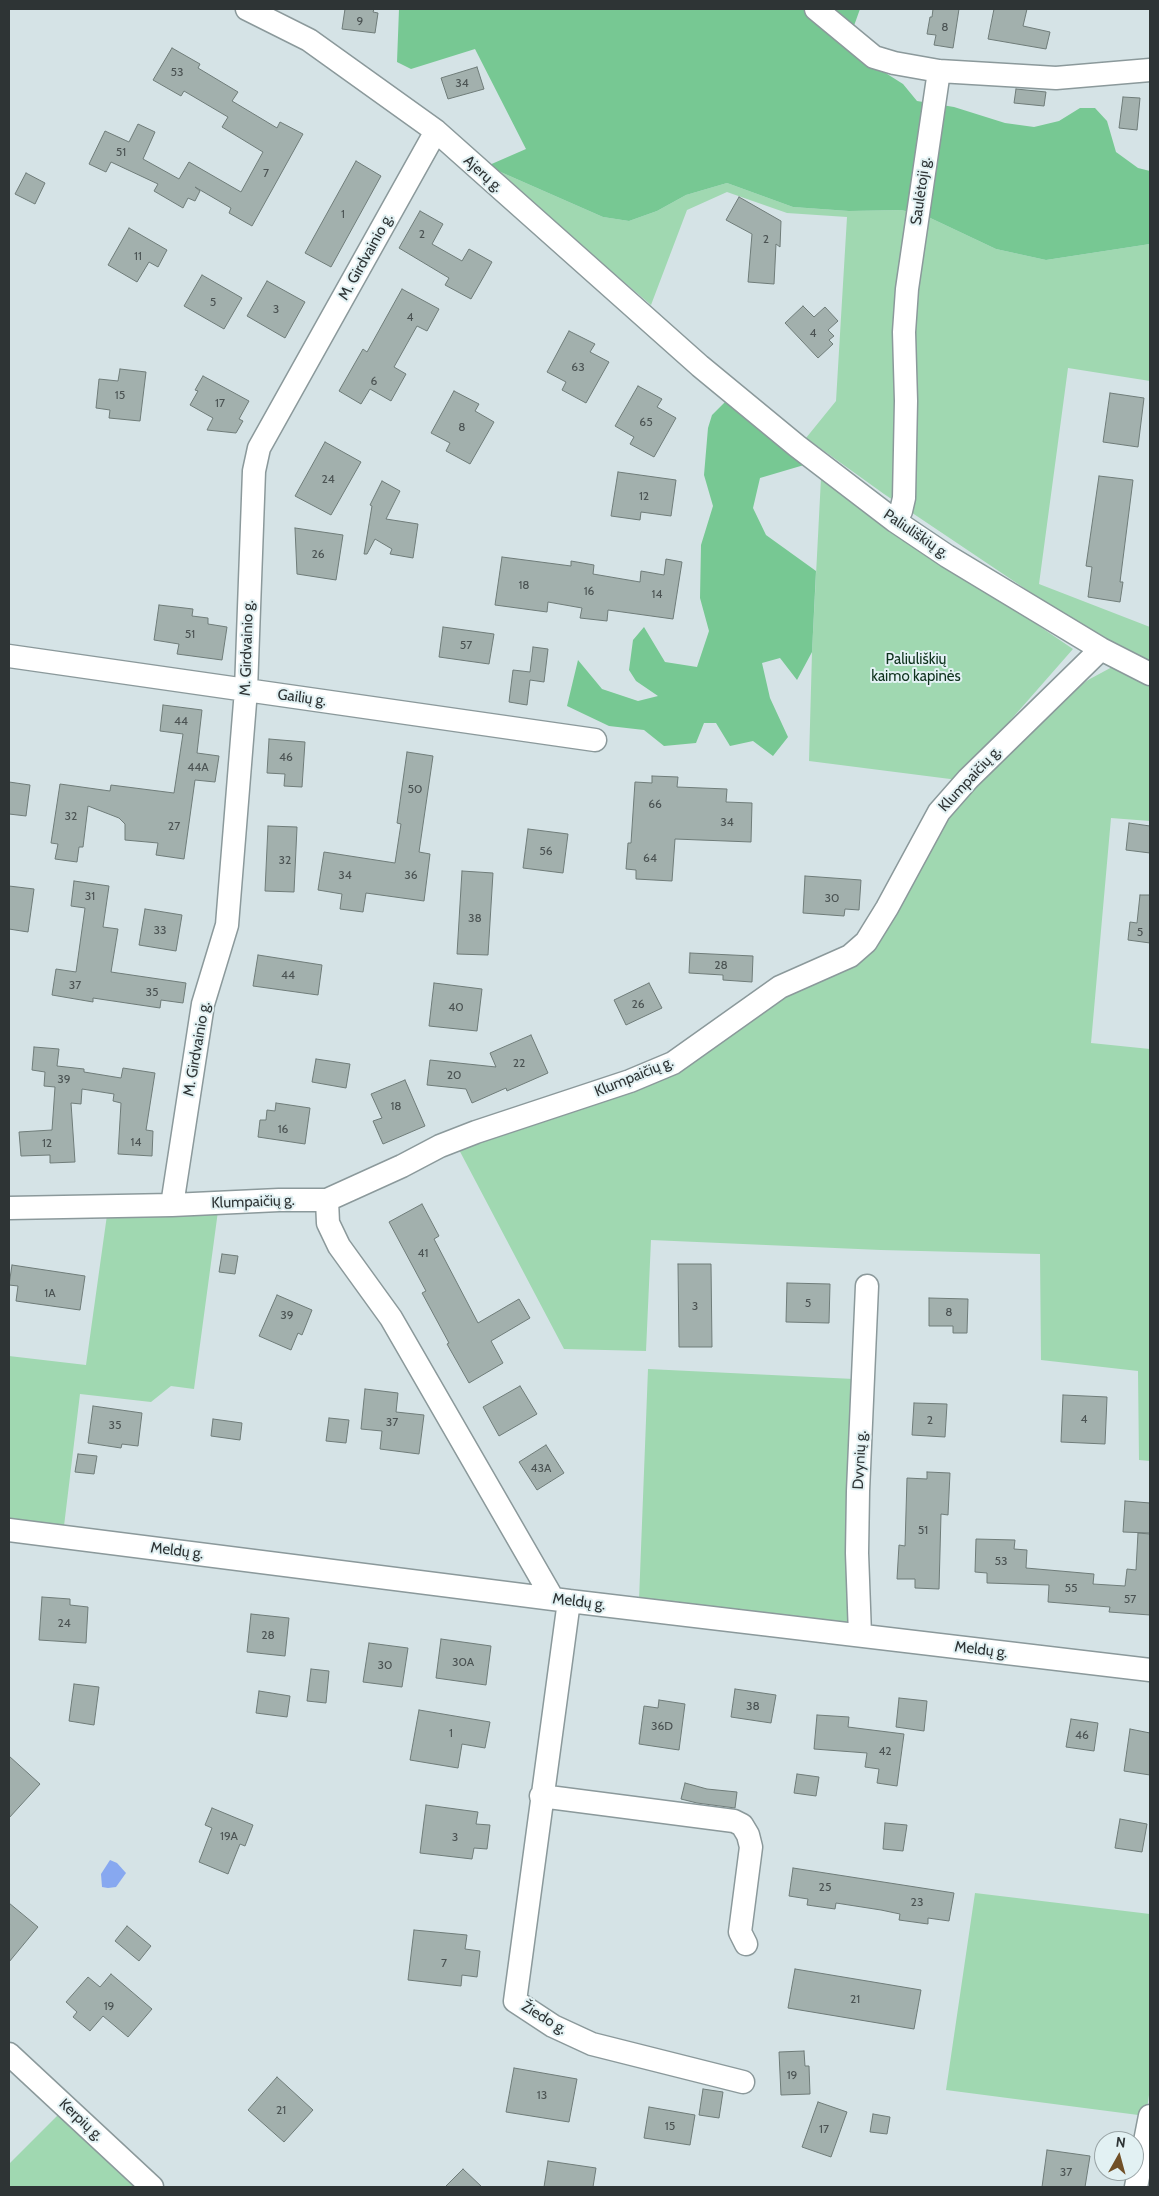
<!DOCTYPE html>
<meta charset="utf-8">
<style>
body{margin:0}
#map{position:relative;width:1159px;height:2196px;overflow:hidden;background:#d5e3e6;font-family:Cabin,sans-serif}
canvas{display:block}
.frame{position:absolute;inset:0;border:10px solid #2e3435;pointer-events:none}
.north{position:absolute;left:1094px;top:2131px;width:50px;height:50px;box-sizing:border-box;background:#e2f1f3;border:1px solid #9aa5a7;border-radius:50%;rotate:7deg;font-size:14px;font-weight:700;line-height:20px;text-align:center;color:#2e3435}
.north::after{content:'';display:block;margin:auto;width:18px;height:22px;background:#715027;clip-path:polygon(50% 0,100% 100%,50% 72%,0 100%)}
</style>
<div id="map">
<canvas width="1159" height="2196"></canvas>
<div class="frame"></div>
<div class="north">N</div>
</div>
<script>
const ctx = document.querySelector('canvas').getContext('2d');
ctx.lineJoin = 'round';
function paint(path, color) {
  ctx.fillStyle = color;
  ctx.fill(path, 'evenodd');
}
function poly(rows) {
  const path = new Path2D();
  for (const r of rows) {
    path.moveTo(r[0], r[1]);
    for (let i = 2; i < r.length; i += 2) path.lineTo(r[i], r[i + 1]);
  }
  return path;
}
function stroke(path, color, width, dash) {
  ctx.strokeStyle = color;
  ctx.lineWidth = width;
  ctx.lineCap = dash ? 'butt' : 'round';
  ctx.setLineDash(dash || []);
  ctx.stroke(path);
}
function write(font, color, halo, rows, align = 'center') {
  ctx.font = font + ' Cabin,sans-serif';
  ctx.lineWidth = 4;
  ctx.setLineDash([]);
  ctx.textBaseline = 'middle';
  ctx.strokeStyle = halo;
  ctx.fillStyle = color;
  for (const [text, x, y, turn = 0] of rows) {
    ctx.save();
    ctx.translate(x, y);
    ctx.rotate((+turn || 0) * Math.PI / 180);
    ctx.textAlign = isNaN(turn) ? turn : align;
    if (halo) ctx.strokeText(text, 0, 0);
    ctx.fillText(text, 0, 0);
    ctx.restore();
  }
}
paint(poly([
 [487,166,603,217,629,221,657,211,686,195,727,183,793,207,849,211,901,210,924,215,996,249,1046,260,1150,244,1150,381,1068,368,1039,584,1150,627,1150,662,1103,641,884,494,806,438,836,401,847,217,787,213,727,192,687,210,651,305],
 [821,478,1073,649,958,780,809,761,812,652],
 [1114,666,1150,684,1150,821,1111,818,1091,1043,1150,1049,1150,1461,1139,1460,1138,1371,1041,1360,1040,1254,881,1250,651,1240,646,1351,564,1349,456,1144,565,1111,844,966,943,820,1054,704,1088,680],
 [218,1211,194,1389,171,1386,151,1402,80,1394,64,1526,9,1519,9,1356,86,1365,107,1215],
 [648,1369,854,1379,850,1628,639,1600],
 [975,1893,1150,1914,1150,2088,1146,2116,946,2090],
 [60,2113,141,2187,9,2187,9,2164]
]), '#a0d8b1');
paint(poly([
 [399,9,860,9,846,48,903,84,917,101,954,107,1005,123,1034,127,1059,121,1080,108,1095,108,1107,121,1116,152,1138,168,1150,171,1150,244,1046,260,996,249,924,215,901,210,849,211,793,207,727,183,686,195,657,211,629,221,603,217,487,166,526,149,475,49,411,69,397,62],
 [725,402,804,465,760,478,753,508,766,535,816,571,812,652,797,680,780,658,762,663,770,698,788,737,773,756,753,741,730,746,716,723,704,723,696,743,664,746,644,730,609,726,567,706,578,660,602,689,638,701,658,696,636,681,629,670,633,640,644,627,665,662,697,667,709,631,700,598,701,545,713,506,704,475,708,428,712,415]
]), '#77c893');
paint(poly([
 [110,1860,117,1863,126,1873,116,1887,108,1888,102,1887,101,1874]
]), '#87a8f0');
const building = poly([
 [345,9,374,9,373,12,378,13,375,33,342,29,345,9],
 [933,9,959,9,953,48,934,45,936,35,927,34,930,17,932,17,933,9],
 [994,9,1027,9,1023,26,1050,32,1046,49,988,39,994,9],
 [172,48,200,64,198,68,238,92,232,101,277,128,280,122,303,134,252,226,229,213,231,208,195,187,200,191,195,201,188,198,183,208,154,191,158,184,111,162,106,172,89,164,105,131,129,142,138,124,155,132,143,159,179,179,189,162,241,192,263,152,222,127,228,117,184,91,181,96,153,80,172,48],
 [477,67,484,89,448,99,441,78,477,67],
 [1016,89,1046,92,1044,106,1014,103,1016,89],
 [1123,97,1140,98,1137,130,1119,128,1123,97],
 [356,161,381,176,331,267,305,253,356,161],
 [26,173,45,183,35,204,15,194,26,173],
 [739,197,781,221,780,247,776,244,774,284,748,282,752,234,726,220,739,197],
 [420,211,443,224,432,244,462,261,469,249,492,262,471,299,445,285,449,278,399,248,420,211],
 [129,228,167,250,158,267,149,262,137,282,108,265,129,228],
 [202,275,242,298,224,329,184,306,202,275],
 [267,281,305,302,285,338,247,316,267,281],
 [402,289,439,309,427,331,417,326,394,367,406,374,391,401,370,389,361,404,339,391,363,349,367,352,402,289],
 [803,306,814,317,825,307,838,321,828,330,834,336,829,340,833,344,818,358,785,323,803,306],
 [569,331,595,344,590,352,609,362,586,403,562,390,566,382,547,372,569,331],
 [120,369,146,372,140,421,109,418,110,410,96,408,99,379,118,381,120,369],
 [203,376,249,401,239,419,243,421,236,433,207,430,213,418,190,405,198,391,195,390,203,376],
 [638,386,662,399,657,407,676,418,654,457,630,444,634,437,615,426,638,386],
 [454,391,479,404,475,411,494,422,470,464,446,451,450,443,431,433,454,391],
 [1110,393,1144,398,1138,447,1103,442,1110,393],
 [325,442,361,462,331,515,295,496,325,442],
 [618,472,676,480,671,516,641,512,640,520,611,516,618,472],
 [1099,476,1133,480,1120,582,1123,582,1120,602,1088,597,1092,567,1086,566,1099,476],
 [382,481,400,491,386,519,418,524,413,558,390,554,392,549,375,539,367,554,364,554,372,506,370,505,382,481],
 [295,528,343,535,336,580,297,574,295,528],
 [502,557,571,566,571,561,594,565,593,574,640,582,641,571,664,575,666,559,682,562,673,619,608,610,607,621,580,618,582,608,548,602,547,612,495,605,502,557],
 [159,605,193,609,192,616,208,618,208,624,227,627,222,660,177,654,179,644,154,640,159,605],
 [443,627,494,634,489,664,439,657,443,627],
 [533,647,548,649,544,682,530,680,527,705,509,702,513,670,530,672,533,647],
 [163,705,202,710,197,753,219,756,215,782,195,780,184,859,156,855,158,843,125,840,125,824,119,818,88,806,83,847,79,847,77,862,55,859,58,844,51,843,60,784,110,791,111,785,174,793,183,734,160,731,163,705],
 [269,739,305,742,302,787,284,786,285,774,267,773,269,739],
 [407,752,433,756,419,852,430,854,424,901,366,893,363,912,340,909,342,894,318,890,324,852,395,863,401,824,397,823,407,752],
 [652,776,678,777,677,787,727,789,726,802,752,803,751,842,675,839,672,881,636,879,636,870,626,869,628,843,631,843,635,782,652,783,652,776],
 [9,782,30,785,26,816,9,814,9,782],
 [1129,823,1150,826,1150,853,1126,850,1129,823],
 [268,826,297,827,294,892,265,891,268,826],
 [528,829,568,834,563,873,523,868,528,829],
 [462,871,493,873,488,955,457,954,462,871],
 [805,876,861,880,859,910,845,909,844,916,803,913,805,876],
 [74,881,109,886,103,927,118,929,111,972,186,983,183,1003,161,1000,160,1008,93,998,93,1002,52,995,56,969,76,972,85,908,71,906,74,881],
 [9,886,34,889,28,932,9,929,9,886],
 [1140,895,1150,895,1150,943,1128,940,1130,922,1137,923,1140,895],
 [145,909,182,915,176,951,139,945,145,909],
 [690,953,753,956,752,982,723,980,723,975,689,973,690,953],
 [258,955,322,965,318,995,253,986,258,955],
 [434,983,482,989,477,1031,429,1026,434,983],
 [649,983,662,1008,626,1025,614,1000,649,983],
 [531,1035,548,1073,507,1091,506,1088,472,1103,466,1089,427,1085,430,1060,496,1067,490,1053,531,1035],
 [34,1047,59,1049,57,1066,84,1069,84,1072,121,1078,123,1068,155,1073,146,1130,153,1131,152,1156,118,1154,121,1103,113,1101,114,1094,82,1089,81,1104,71,1103,75,1162,50,1163,50,1155,21,1156,19,1132,52,1130,55,1087,44,1086,45,1072,32,1070,34,1047],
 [316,1059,350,1064,346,1088,312,1082,316,1059],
 [405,1080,425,1126,383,1144,373,1121,382,1118,371,1094,405,1080],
 [276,1103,310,1108,305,1144,258,1137,260,1120,266,1120,267,1110,275,1111,276,1103],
 [422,1204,439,1236,434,1239,478,1323,519,1299,530,1318,491,1341,503,1363,469,1383,447,1344,449,1343,422,1293,426,1291,389,1222,422,1204],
 [222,1254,238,1256,235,1274,219,1272,222,1254],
 [678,1264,711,1264,712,1347,679,1347,678,1264],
 [12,1265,85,1276,80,1310,16,1301,18,1286,9,1285,12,1265],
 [787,1283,830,1284,829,1323,786,1322,787,1283],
 [277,1295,312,1310,302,1335,298,1333,291,1350,259,1336,277,1295],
 [929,1298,968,1299,967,1333,953,1333,953,1326,929,1326,929,1298],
 [520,1386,537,1414,499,1436,483,1407,520,1386],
 [365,1389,398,1393,396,1412,424,1415,419,1454,380,1449,382,1431,361,1429,365,1389],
 [1063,1395,1107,1397,1105,1444,1061,1442,1063,1395],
 [914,1403,947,1404,945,1437,912,1435,914,1403],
 [93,1406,142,1413,138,1446,122,1444,121,1448,88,1443,93,1406],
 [329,1418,349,1420,346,1443,326,1441,329,1418],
 [213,1419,242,1423,240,1440,211,1436,213,1419],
 [546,1445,564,1473,537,1490,519,1462,546,1445],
 [78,1454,97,1456,94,1474,75,1472,78,1454],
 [927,1472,950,1473,948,1515,941,1514,939,1589,915,1588,915,1579,897,1579,899,1545,905,1546,907,1478,927,1479,927,1472],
 [1125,1501,1150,1503,1150,1533,1123,1532,1125,1501],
 [1138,1533,1150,1534,1150,1615,1109,1612,1110,1607,1048,1602,1049,1585,987,1583,987,1573,975,1572,976,1539,1015,1540,1014,1549,1027,1550,1026,1568,1094,1574,1093,1584,1125,1586,1127,1569,1136,1570,1138,1533],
 [42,1597,70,1599,70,1605,88,1607,86,1643,39,1640,42,1597],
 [251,1614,289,1618,285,1656,247,1652,251,1614],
 [441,1639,491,1646,486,1685,436,1678,441,1639],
 [369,1643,408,1648,402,1687,363,1682,369,1643],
 [311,1669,329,1671,326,1703,307,1701,311,1669],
 [74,1684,99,1687,94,1725,69,1721,74,1684],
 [735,1689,776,1695,771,1723,731,1717,735,1689],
 [259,1691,290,1696,287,1717,256,1713,259,1691],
 [899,1698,927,1701,924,1731,896,1727,899,1698],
 [659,1700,685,1704,679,1750,639,1744,644,1706,658,1708,659,1700],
 [419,1710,490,1722,485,1748,462,1744,458,1768,410,1760,419,1710],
 [817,1715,849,1717,848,1727,904,1734,897,1786,877,1783,879,1769,865,1767,867,1753,814,1749,817,1715],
 [1071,1719,1098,1723,1094,1751,1066,1747,1071,1719],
 [1130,1729,1150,1733,1150,1775,1124,1771,1130,1729],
 [9,1756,40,1784,9,1818,9,1756],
 [797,1774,819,1777,816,1796,794,1793,797,1774],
 [685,1783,707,1789,737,1792,735,1808,697,1803,681,1799,685,1783],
 [426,1805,478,1812,476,1824,490,1825,487,1849,474,1848,472,1859,420,1853,426,1805],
 [212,1808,253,1825,245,1846,240,1844,228,1874,199,1862,212,1828,205,1825,212,1808],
 [1120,1819,1147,1824,1142,1852,1115,1848,1120,1819],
 [885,1823,907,1825,903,1851,883,1849,885,1823],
 [793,1868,954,1893,949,1921,928,1918,928,1924,899,1920,900,1914,881,1910,836,1903,835,1909,807,1905,808,1899,789,1896,793,1868],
 [9,1903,38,1927,9,1962,9,1903],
 [127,1926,151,1946,139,1961,115,1941,127,1926],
 [414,1930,467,1935,465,1949,480,1951,477,1977,462,1975,461,1986,408,1980,414,1930],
 [795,1969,921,1990,914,2029,788,2008,795,1969],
 [111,1974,152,2009,128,2037,103,2016,90,2031,73,2017,77,2012,66,2002,88,1977,100,1987,111,1974],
 [804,2051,805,2066,809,2066,810,2094,781,2095,779,2052,804,2051],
 [514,2068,577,2079,569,2122,506,2112,514,2068],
 [277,2077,313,2110,284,2142,248,2110,277,2077],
 [703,2089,723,2092,719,2118,699,2115,703,2089],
 [818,2102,847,2112,831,2157,802,2147,818,2102],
 [649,2107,695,2115,690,2145,644,2138,649,2107],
 [873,2114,890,2117,887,2134,870,2132,873,2114],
 [1047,2150,1090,2156,1085,2187,1042,2187,1047,2150],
 [548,2161,596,2168,593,2187,544,2187,548,2161],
 [463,2169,482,2187,445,2187,463,2169]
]);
paint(building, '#a2b0ad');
stroke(building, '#6f7c79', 1);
const minor = poly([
 [247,9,309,40,436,131,700,366,797,446,895,521,947,556,1101,649,1150,674],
 [816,9,874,57,894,63,939,71,1056,78,1150,70],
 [895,521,901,511,904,498,906,401,904,332,907,289,939,71],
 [9,656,595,740],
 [327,1200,328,1223,339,1246,391,1318,553,1599],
 [172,1205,203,1004,227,925,246,690,254,471,259,448,436,131],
 [9,1208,172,1205,279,1200,327,1200,402,1166,440,1146,476,1132,630,1081,673,1063,780,987,850,956,866,942,887,908,939,812,968,779,1101,649],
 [9,1530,569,1601,1150,1670],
 [569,1601,515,2001,553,2026,592,2044,743,2082],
 [860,1635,857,1553,858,1491,867,1286],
 [541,1796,734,1821,742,1825,748,1835,751,1847,740,1932,746,1944],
 [9,2054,152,2187],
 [1136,2187,1150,2116]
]);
stroke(minor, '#8b999b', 25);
stroke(minor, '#fff', 22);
write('12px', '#4b5353', null, [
 ["9",360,21],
 ["8",945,27],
 ["53",177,72],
 ["34",462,83],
 ["51",121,152],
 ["7",266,173],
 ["1",343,214],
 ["2",422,234],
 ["2",766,239],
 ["11",138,256],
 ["5",213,302],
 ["3",276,309],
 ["4",410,317],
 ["4",813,333],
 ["63",578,367],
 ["6",374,381],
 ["15",120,395],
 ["17",220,403],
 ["65",646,422],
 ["8",462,427],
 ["24",328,479],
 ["12",644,496],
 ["26",318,554],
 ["18",524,585],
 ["16",589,591],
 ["14",657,594],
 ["51",190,634],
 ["57",466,645],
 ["44",181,721],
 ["46",286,757],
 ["44A",198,767],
 ["50",415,789],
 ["66",655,804],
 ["32",71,816],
 ["34",727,822],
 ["27",174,826],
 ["56",546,851],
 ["64",650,858],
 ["32",285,860],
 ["34",345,875],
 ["36",411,875],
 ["31",90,896],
 ["30",832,898],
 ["38",475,918],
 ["33",160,930],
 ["5",1140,932],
 ["28",721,965],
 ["44",288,975],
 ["37",75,985],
 ["35",152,992],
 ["26",638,1004],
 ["40",456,1007],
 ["22",519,1063],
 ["20",454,1075],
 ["39",64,1079],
 ["18",396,1106],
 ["16",283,1129],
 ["14",136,1142],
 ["12",47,1143],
 ["41",423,1253],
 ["1A",50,1293],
 ["5",808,1303],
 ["3",695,1306],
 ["8",949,1312],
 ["39",287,1315],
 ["4",1084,1419],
 ["2",930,1420],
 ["37",392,1422],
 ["35",115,1425],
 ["43A",541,1468],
 ["51",923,1530],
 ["53",1001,1561],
 ["55",1071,1588],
 ["57",1130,1599],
 ["24",64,1623],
 ["28",268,1635],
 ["30A",463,1662],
 ["30",385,1665],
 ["38",753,1706],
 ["36D",662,1726],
 ["1",451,1733],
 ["46",1082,1735],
 ["42",885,1751],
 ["19A",229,1836],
 ["3",455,1837],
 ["25",825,1887],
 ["23",917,1902],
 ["7",444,1963],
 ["21",855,1999],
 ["19",109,2006],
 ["19",792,2075],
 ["13",542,2095],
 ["21",281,2110],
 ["15",670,2126],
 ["17",824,2129],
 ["37",1066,2172]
]);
write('15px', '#2e3435', '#e2f1f3', [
 ["Ajerų g.",483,174,42],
 ["Saulėtoji g.",921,191,-82],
 ["M. Girdvainio g.",366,257,-61],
 ["Paliuliškių g.",916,534,34],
 ["M. Girdvainio g.",247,648,-88],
 ["Gailių g.",302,698,8],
 ["Klumpaičių g.",970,779,-47],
 ["M. Girdvainio g.",197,1049,-80],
 ["Klumpaičių g.",634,1077,-22],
 ["Klumpaičių g.",253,1202,-2],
 ["Dvynių g.",860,1460,-87],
 ["Meldų g.",177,1551,7],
 ["Meldų g.",579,1602,7],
 ["Meldų g.",981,1650,7],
 ["Žiedo g.",544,2018,31],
 ["Kerpių g.",81,2120,43]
]);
write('15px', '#0e311c', '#e2f1f3', [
 ["Paliuliškių",916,660],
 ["kaimo kapinės",916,677]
]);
</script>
